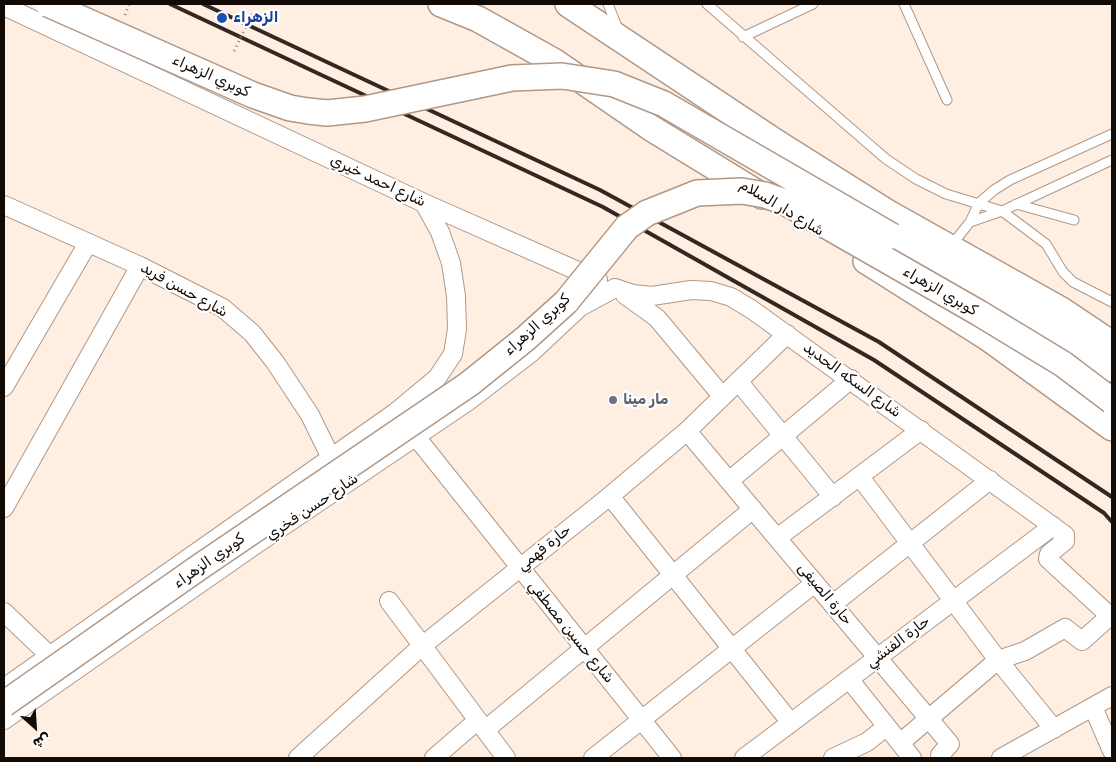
<!DOCTYPE html>
<meta charset="utf-8">
<style>
body{margin:0}
#map{position:relative;width:1116px;height:762px;overflow:hidden;background:#ffeee2;font-family:Rubik,"Noto Sans Arabic",sans-serif}
canvas{display:block}
.frame{position:absolute;inset:0;border:5px solid #120a05;pointer-events:none}
.north{position:absolute;left:10px;top:702px;width:50px;height:50px;-webkit-text-stroke:4px #fff;paint-order:stroke;rotate:154deg;font-size:14px;font-weight:700;line-height:20px;text-align:center;color:#120a05}
.north::after{content:'';display:block;margin:auto;width:18px;height:22px;background:#120a05;clip-path:polygon(50% 0,100% 100%,50% 72%,0 100%)}
</style>
<div id="map">
<canvas width="1116" height="762"></canvas>
<div class="frame"></div>
<div class="north">ش</div>
</div>
<script>
const ctx = document.querySelector('canvas').getContext('2d');
ctx.lineJoin = 'round';
function poly(rows) {
  const path = new Path2D();
  for (const r of rows) {
    path.moveTo(r[0], r[1]);
    for (let i = 2; i < r.length; i += 2) path.lineTo(r[i], r[i + 1]);
  }
  return path;
}
function stroke(path, color, width, dash) {
  ctx.strokeStyle = color;
  ctx.lineWidth = width;
  ctx.lineCap = dash ? 'butt' : 'round';
  ctx.setLineDash(dash || []);
  ctx.stroke(path);
}
function write(font, color, halo, rows, align = 'center') {
  ctx.font = font + ' Rubik,"Noto Sans Arabic",sans-serif';
  ctx.lineWidth = 4.5;
  ctx.setLineDash([]);
  ctx.textBaseline = 'middle';
  ctx.strokeStyle = halo;
  ctx.fillStyle = color;
  for (const [text, x, y, turn = 0] of rows) {
    ctx.save();
    ctx.translate(x, y);
    ctx.rotate((+turn || 0) * Math.PI / 180);
    ctx.textAlign = isNaN(turn) ? turn : align;
    if (halo) ctx.strokeText(text, 0, 0);
    ctx.fillText(text, 0, 0);
    ctx.restore();
  }
}
const lane = poly([
 [608,4,619,32],
 [707,4,886,159,916,179,946,194,1002,211,1046,244,1063,272,1073,282,1112,302],
 [904,4,947,100],
 [743,37,813,4],
 [1112,134,1010,180,994,190,979,203,970,222,1002,211,1112,160],
 [1016,204,1074,220],
 [950,247,970,222]
]);
const street = poly([
 [4,6,424,203,598,280],
 [4,205,140,266,223,308,252,333,275,362,310,415,331,458],
 [625,295,657,318,722,396],
 [738,381,833,497],
 [4,387,88,243],
 [409,428,672,758],
 [687,431,950,744,940,755,942,758],
 [860,477,998,660,1054,729],
 [729,481,851,379],
 [610,496,791,723],
 [4,508,140,266],
 [777,538,921,430],
 [389,601,506,758],
 [833,604,990,480],
 [4,612,49,655],
 [849,679,912,758],
 [4,688,396,412,437,378,453,354,457,329,456,296,451,263,440,232,424,203],
 [1093,707,1112,751],
 [4,720,252,547,467,402,532,352,580,307,615,288,633,294,652,296,691,290,711,291,731,297,751,309,1065,535,1065,541,1049,554,1048,559,1112,618],
 [485,730,753,509],
 [900,743,998,660,1025,651,1065,628,1082,641,1110,616],
 [298,758,422,646,610,496,687,431,787,334],
 [434,758,478,720],
 [593,758,815,583],
 [744,758,1053,526],
 [833,758,867,742,886,727],
 [1001,758,1112,696]
]);
const secondary = poly([
 [441,4,478,19,555,62,651,128,762,196],
 [568,4,771,139,890,214,1063,311,1112,344],
 [892,236,1112,369],
 [866,261,988,338,1112,428]
]);
stroke(lane, '#b19886', 11);
stroke(street, '#b19886', 20);
stroke(secondary, '#b19886', 28);
stroke(poly([
 [125,15,129,4]
]), '#8f8279', 3, [1, 4]);
stroke(lane, '#fff', 9);
stroke(street, '#fff', 18);
stroke(secondary, '#fff', 25);
stroke(poly([
 [170,4,603,207,874,360,1104,513,1112,522],
 [203,4,600,190,879,342,1112,497]
]), '#322822', 4);
const secondaryBridge = poly([
 [48,4,253,95,290,108,308,111,327,113,365,109,512,78,562,76,614,84,664,104,892,236],
 [4,704,201,566,469,384,525,339,566,302,627,227,647,213,697,193,742,191,765,195,785,202,979,313,1063,364,1112,401]
]);
stroke(secondaryBridge, '#b19886', 28, []);
stroke(poly([
 [234,51,253,12]
]), '#8f8279', 3, [1, 4]);
stroke(secondaryBridge, '#fff', 25);
for (const [x, y, r, color] of [
 [222,18,6,"#1a4fb4"],
 [613,400,5,"#6b7280"]
]) {
  const dot = new Path2D();
  dot.arc(x, y, r, 0, 2 * Math.PI);
  ctx.fillStyle = color;
  ctx.fill(dot);
  stroke(dot, '#fff', 2);
}
write('bold 15px', '#164399', '#fff', [
 ["الزهراء",233,18]
], 'left');
write('15px', '#120a05', '#fff', [
 ["كوبري الزهراء",211,76,24],
 ["شارع احمد خيري",378,181,25],
 ["شارع دار السلام",782,208,31],
 ["شارع حسن فريد",184,290,29],
 ["كوبري الزهراء",940,291,30],
 ["كوبري الزهراء",537,325,-42],
 ["شارع السكه الحديد",852,380,36],
 ["شارع حسن فخري",312,507,-34],
 ["حارة فهمي",544,548,-39],
 ["كوبري الزهراء",209,561,-35],
 ["حارة الصيفى",825,594,50],
 ["شارع حسين مصطفي",571,632,51],
 ["حارة الفنشي",898,642,-37]
]);
write('bold 15px', '#5b616d', '#fff', [
 ["مار مينا",623,400]
], 'left');
</script>
